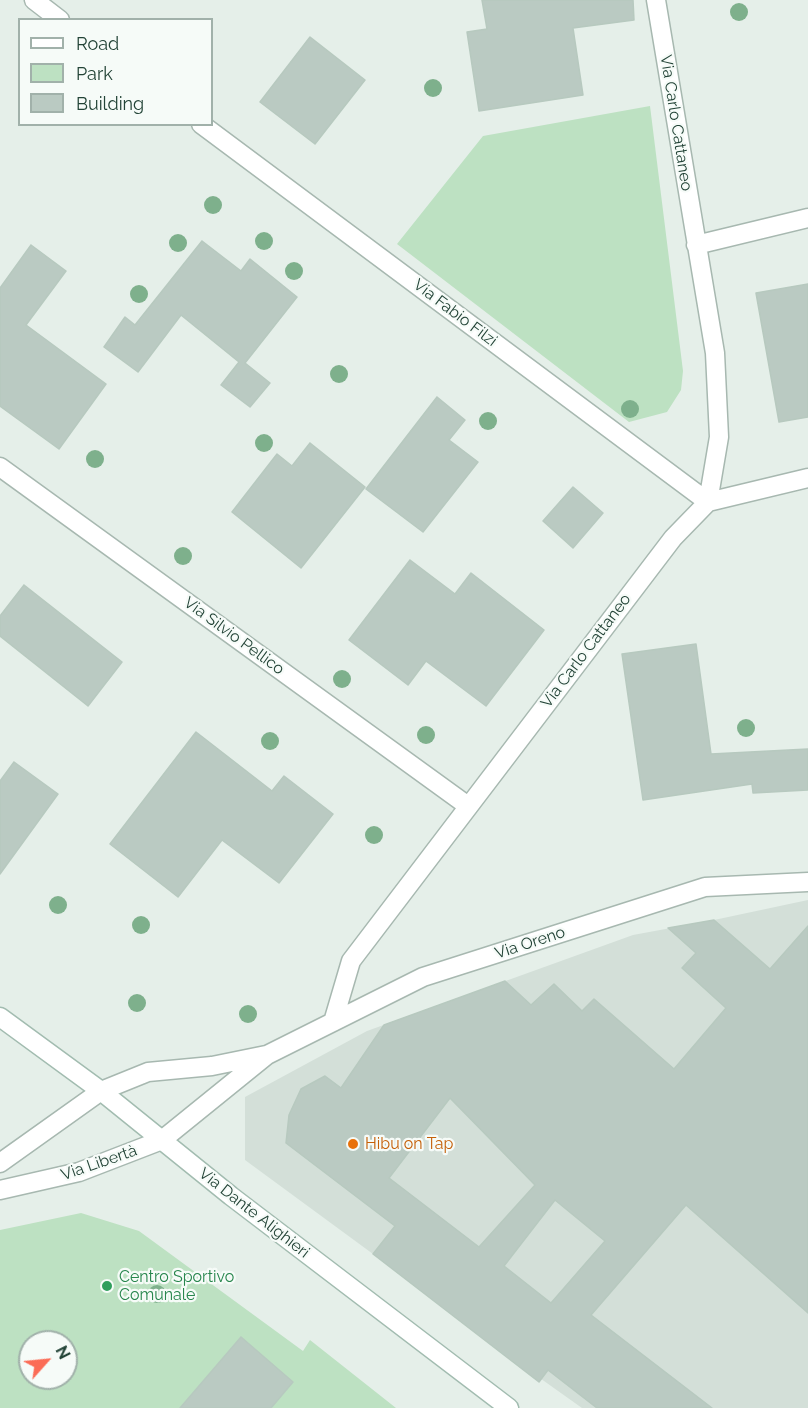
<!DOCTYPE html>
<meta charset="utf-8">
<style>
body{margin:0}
#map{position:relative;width:808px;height:1408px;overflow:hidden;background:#e5efe9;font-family:Raleway,sans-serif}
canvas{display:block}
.legend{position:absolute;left:18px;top:18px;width:195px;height:108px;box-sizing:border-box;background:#f6fbf8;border:2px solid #a1b1aa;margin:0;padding:8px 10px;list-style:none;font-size:18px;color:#224336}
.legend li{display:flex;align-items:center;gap:12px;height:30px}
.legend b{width:30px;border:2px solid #a1b1aa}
.north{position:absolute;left:18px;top:1330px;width:60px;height:60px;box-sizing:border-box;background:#f6fbf8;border:2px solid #a1b1aa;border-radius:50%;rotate:63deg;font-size:16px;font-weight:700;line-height:24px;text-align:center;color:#224336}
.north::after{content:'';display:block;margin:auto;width:21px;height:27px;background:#fb6c56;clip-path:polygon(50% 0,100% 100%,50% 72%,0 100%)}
</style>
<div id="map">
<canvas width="808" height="1408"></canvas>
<ul class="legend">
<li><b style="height:8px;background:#fff"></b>Road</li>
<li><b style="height:16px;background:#bde1c2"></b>Park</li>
<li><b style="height:16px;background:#bacac2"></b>Building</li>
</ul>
<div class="north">N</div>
</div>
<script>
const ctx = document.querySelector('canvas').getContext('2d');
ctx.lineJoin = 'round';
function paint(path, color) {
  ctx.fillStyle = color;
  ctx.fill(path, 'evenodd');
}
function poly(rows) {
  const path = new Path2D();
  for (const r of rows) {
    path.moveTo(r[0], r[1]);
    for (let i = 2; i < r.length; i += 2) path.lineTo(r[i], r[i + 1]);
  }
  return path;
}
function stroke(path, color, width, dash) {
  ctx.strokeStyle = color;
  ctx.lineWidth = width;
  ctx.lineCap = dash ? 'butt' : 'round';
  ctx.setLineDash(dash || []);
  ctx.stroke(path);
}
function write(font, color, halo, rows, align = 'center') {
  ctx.font = font + ' Raleway,sans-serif';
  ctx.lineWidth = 4.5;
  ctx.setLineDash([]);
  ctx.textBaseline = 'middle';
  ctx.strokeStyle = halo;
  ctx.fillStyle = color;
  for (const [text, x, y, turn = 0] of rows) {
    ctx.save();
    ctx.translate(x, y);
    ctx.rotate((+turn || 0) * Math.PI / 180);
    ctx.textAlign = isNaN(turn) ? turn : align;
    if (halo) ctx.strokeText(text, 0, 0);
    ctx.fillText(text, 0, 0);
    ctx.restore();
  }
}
paint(poly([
 [808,900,808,1408,582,1408,461,1322,373,1254,245,1160,245,1097,367,1031,633,935,714,920]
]), '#d3dfd8');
paint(poly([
 [650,106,683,371,681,390,667,412,629,422,397,244,483,136],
 [81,1213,139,1231,303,1351,310,1340,396,1408,0,1408,0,1230],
 [30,1342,66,1342,66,1378,30,1378]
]), '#bde1c2');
const building = poly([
 [482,0,633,0,634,20,573,28,583,95,479,111,467,32,487,29,482,0],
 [310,37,365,80,315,144,260,102,310,37],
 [202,241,241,271,250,259,297,297,245,363,270,383,250,407,221,385,239,362,181,315,138,372,104,347,125,317,135,325,202,241],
 [31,245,66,271,26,325,106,384,59,449,0,406,0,288,31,245],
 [808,284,808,417,779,422,756,293,808,284],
 [437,397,465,420,449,440,478,462,423,532,366,489,437,397],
 [310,443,365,487,301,568,232,512,277,454,292,466,310,443],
 [573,487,603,513,573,548,543,521,573,487],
 [410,560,455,594,471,573,544,630,486,706,426,661,408,685,349,640,410,560],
 [24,585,122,662,88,706,0,636,0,616,24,585],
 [696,644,711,754,808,749,808,790,753,793,752,784,643,800,622,654,696,644],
 [196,732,272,791,284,776,333,814,279,883,222,840,178,897,110,844,196,732],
 [14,762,58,794,0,874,0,781,14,762],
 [714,920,770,969,808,926,808,1313,686,1205,591,1315,712,1408,597,1408,548,1370,539,1382,373,1254,395,1226,286,1143,289,1115,301,1089,325,1076,341,1088,384,1025,505,981,531,1005,554,984,582,1011,594,999,674,1069,726,1008,682,968,696,953,668,928,714,920],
 [450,1098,535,1185,479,1247,389,1178,450,1098],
 [555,1200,605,1241,551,1303,504,1266,555,1200],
 [241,1337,293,1382,271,1408,180,1408,241,1337]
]);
paint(building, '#bacac2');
stroke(building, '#b7c9bf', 1.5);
const minor = poly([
 [34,0,60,20],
 [201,124,708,502,808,478],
 [696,245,808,218],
 [0,467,468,806],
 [333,1022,351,961,673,538,708,502,719,437,715,353,656,0],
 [0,1163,101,1091,148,1072,212,1066,266,1055],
 [0,1190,79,1172,162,1140,267,1055,423,977,705,887,808,882]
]);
const secondary = poly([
 [0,1017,101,1091,231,1196,509,1408]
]);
stroke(minor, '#a7b8b0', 21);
stroke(secondary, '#a2bcb0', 21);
stroke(minor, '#fff', 18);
stroke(secondary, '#fff', 18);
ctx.fillStyle = '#7eb08c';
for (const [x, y] of [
 [739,12],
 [433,88],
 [213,205],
 [264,241],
 [178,243],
 [294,271],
 [139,294],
 [339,374],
 [630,409],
 [488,421],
 [264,443],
 [95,459],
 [183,556],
 [342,679],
 [746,728],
 [426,735],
 [270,741],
 [374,835],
 [58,905],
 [141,925],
 [137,1003],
 [248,1014],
 [157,1294]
]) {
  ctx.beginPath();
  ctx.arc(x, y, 9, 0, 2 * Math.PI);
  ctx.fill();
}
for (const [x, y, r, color] of [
 [353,1144,6,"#e8710a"],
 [107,1286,6,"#2e9e5b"]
]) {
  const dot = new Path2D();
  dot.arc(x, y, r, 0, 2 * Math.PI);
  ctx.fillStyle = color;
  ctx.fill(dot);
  stroke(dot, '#f6fbf8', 2);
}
write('16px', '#224336', '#f6fbf8', [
 ["Via Carlo Cattaneo",676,123,81],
 ["Via Fabio Filzi",455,313,37],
 ["Via Silvio Pellico",234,636,36],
 ["Via Carlo Cattaneo",586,651,-53],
 ["Via Oreno",530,943,-18],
 ["Via Libertà",99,1163,-19],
 ["Via Dante Alighieri",254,1213,38]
]);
write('16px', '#c56008', '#f6fbf8', [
 ["Hibu on Tap",365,1144]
], 'left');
write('16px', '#27864d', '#f6fbf8', [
 ["Centro Sportivo",119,1277],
 ["Comunale",119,1295]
], 'left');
</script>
